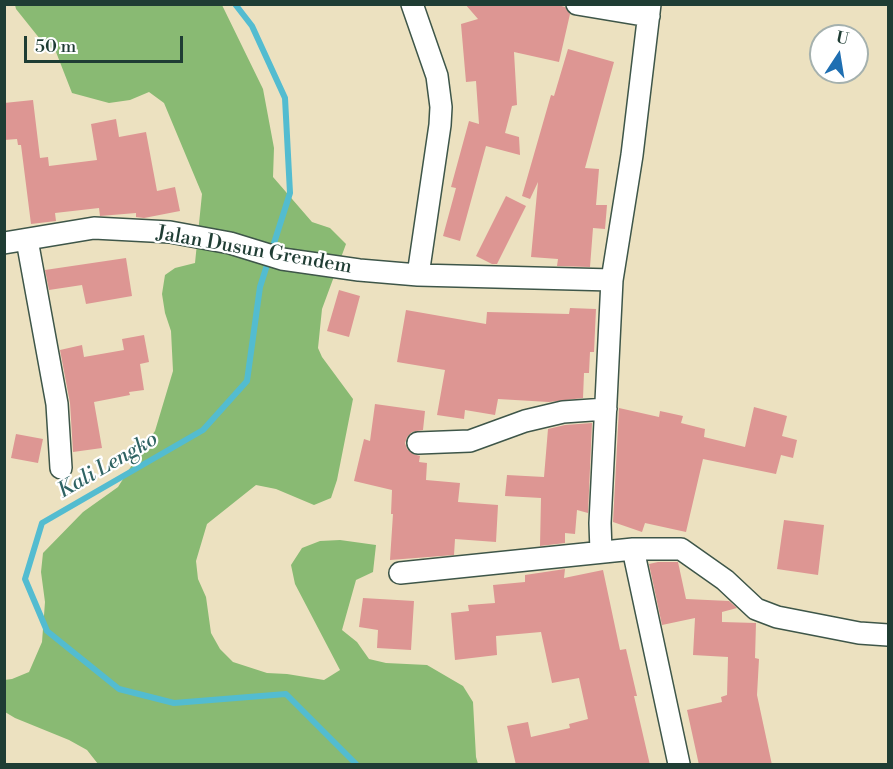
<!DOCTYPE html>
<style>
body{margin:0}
#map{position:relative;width:893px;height:769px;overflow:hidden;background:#ece1c0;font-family:"Libre Bodoni",serif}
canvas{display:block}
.frame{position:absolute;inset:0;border:6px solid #1f3d34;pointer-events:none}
.north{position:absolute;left:809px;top:24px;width:60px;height:60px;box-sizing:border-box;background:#fff;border:2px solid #a5b1ae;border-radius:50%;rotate:12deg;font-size:16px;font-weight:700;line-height:24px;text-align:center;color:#1f3d34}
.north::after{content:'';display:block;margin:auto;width:21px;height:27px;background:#1f6fb2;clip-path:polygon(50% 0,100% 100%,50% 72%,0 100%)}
.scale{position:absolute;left:24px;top:36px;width:159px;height:27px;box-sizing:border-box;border:3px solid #1f3d34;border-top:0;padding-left:8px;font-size:18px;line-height:21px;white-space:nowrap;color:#1f3d34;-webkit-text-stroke:4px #fff;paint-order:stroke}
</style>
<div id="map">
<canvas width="893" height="769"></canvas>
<div class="frame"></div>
<div class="north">U</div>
<div class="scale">50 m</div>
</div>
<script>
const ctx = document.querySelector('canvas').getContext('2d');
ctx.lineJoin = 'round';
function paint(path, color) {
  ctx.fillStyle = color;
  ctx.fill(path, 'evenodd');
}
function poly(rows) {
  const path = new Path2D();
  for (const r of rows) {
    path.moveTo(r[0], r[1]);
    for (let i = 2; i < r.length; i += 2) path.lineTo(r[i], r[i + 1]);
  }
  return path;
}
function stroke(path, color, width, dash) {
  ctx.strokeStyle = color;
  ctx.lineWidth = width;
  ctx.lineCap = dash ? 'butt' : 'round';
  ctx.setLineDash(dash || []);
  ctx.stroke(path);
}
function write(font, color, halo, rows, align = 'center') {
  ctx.font = font + ' "Libre Bodoni",serif';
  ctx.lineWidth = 4.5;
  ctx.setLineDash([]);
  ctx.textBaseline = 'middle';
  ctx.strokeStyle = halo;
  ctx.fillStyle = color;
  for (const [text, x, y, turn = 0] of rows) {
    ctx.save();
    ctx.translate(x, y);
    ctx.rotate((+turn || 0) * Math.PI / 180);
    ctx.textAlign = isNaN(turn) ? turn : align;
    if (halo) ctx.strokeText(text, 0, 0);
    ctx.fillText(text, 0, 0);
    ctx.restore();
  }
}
paint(poly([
 [15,5,222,5,263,89,274,148,273,177,312,222,330,228,346,244,322,309,318,348,322,357,353,399,337,480,331,498,314,505,276,489,256,485,207,524,196,561,198,579,206,597,211,633,220,649,233,662,267,673,287,674,324,680,340,670,295,584,291,565,302,548,320,541,340,540,376,545,373,572,356,580,342,630,357,642,369,659,386,663,427,665,463,686,473,702,476,757,478,764,98,764,87,750,69,740,15,718,5,712,4,680,12,679,29,672,42,642,45,602,41,572,43,553,83,512,118,487,142,449,155,431,173,371,171,331,165,313,162,294,165,275,175,268,195,263,202,194,164,103,149,92,130,100,109,103,72,93,56,52,40,39,16,9]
]), '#89ba73');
stroke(poly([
 [235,4,252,26,285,98,290,193,260,287,247,381,203,430,42,523,25,579,47,631,119,689,174,703,286,694,356,764]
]), '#53bcd0', 6);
paint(poly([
 [465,4,554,4,565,7,570,14,559,62,514,52,517,105,512,106,505,133,519,137,520,155,486,146,460,241,443,236,456,188,451,187,469,121,479,124,476,81,466,82,461,24,478,19],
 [568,49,614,62,585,168,599,169,596,205,607,205,605,229,593,228,590,267,557,266,558,259,531,257,538,182,530,199,522,196,551,95,554,96],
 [33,100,40,158,48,157,49,166,97,160,91,124,116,119,119,137,146,132,157,191,175,187,180,211,144,218,136,217,136,213,100,216,99,208,55,213,56,221,31,224,21,145,18,145,17,139,4,140,4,103],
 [506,196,526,206,497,264,492,264,476,256],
 [126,258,132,296,86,304,82,285,49,290,45,270],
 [339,290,360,296,349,337,327,331],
 [570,308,596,309,594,352,590,352,589,373,584,373,583,398,549,402,498,399,495,415,465,410,464,419,437,415,445,370,397,362,406,310,486,324,487,312,569,314],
 [144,335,149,362,140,364,144,390,129,392,130,395,94,402,102,448,73,452,70,403,60,350,82,345,84,357,124,350,122,339],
 [375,404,425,411,423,430,412,432,407,437,405,443,407,449,413,454,420,456,419,462,427,463,426,480,460,483,458,502,498,505,496,542,455,539,454,555,390,560,393,514,391,514,392,490,354,481,364,439,370,441],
 [754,407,787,416,782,436,797,440,793,458,781,455,776,474,703,459,686,532,645,523,642,532,613,522,619,408,659,417,660,411,683,416,681,423,705,429,704,437,745,447],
 [592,423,588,513,577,510,575,534,565,533,565,543,540,546,541,498,505,496,507,475,544,477,548,429,565,425],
 [16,434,43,439,38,463,11,458],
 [784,520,824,525,818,575,777,569],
 [658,562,678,562,686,599,729,601,737,608,722,612,722,622,756,623,755,658,759,659,757,695,772,765,699,765,687,710,722,702,721,697,727,695,728,657,693,655,695,618,662,625,649,564],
 [565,569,564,578,603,570,620,650,626,649,637,696,634,696,650,765,516,765,507,726,528,722,531,737,570,728,569,724,588,719,579,678,552,683,541,632,496,636,497,655,455,660,451,613,469,611,468,605,495,603,493,585,525,582,525,575],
 [363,598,414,601,411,650,377,648,378,630,359,627]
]), '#dd9693');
const street = poly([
 [412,4,437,76,441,107,440,125,418,275],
 [577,4,649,16],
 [27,240,57,404,61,468],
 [4,243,94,228,170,232,230,243,282,259,359,270,418,275,612,280,632,155,650,4],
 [418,443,470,441,525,421,563,412,606,409],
 [633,549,679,764],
 [601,552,600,523,612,280],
 [400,573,633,549,681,549,725,580,756,609,777,617,859,633,888,635]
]);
stroke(street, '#3e5649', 24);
stroke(street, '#fff', 21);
write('20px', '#1f3d34', '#fff', [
 ["Jalan Dusun Grendem",254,251,10]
]);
write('italic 21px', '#2f6363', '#fff', [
 ["Kali Lengko",108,466,-30]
]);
</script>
